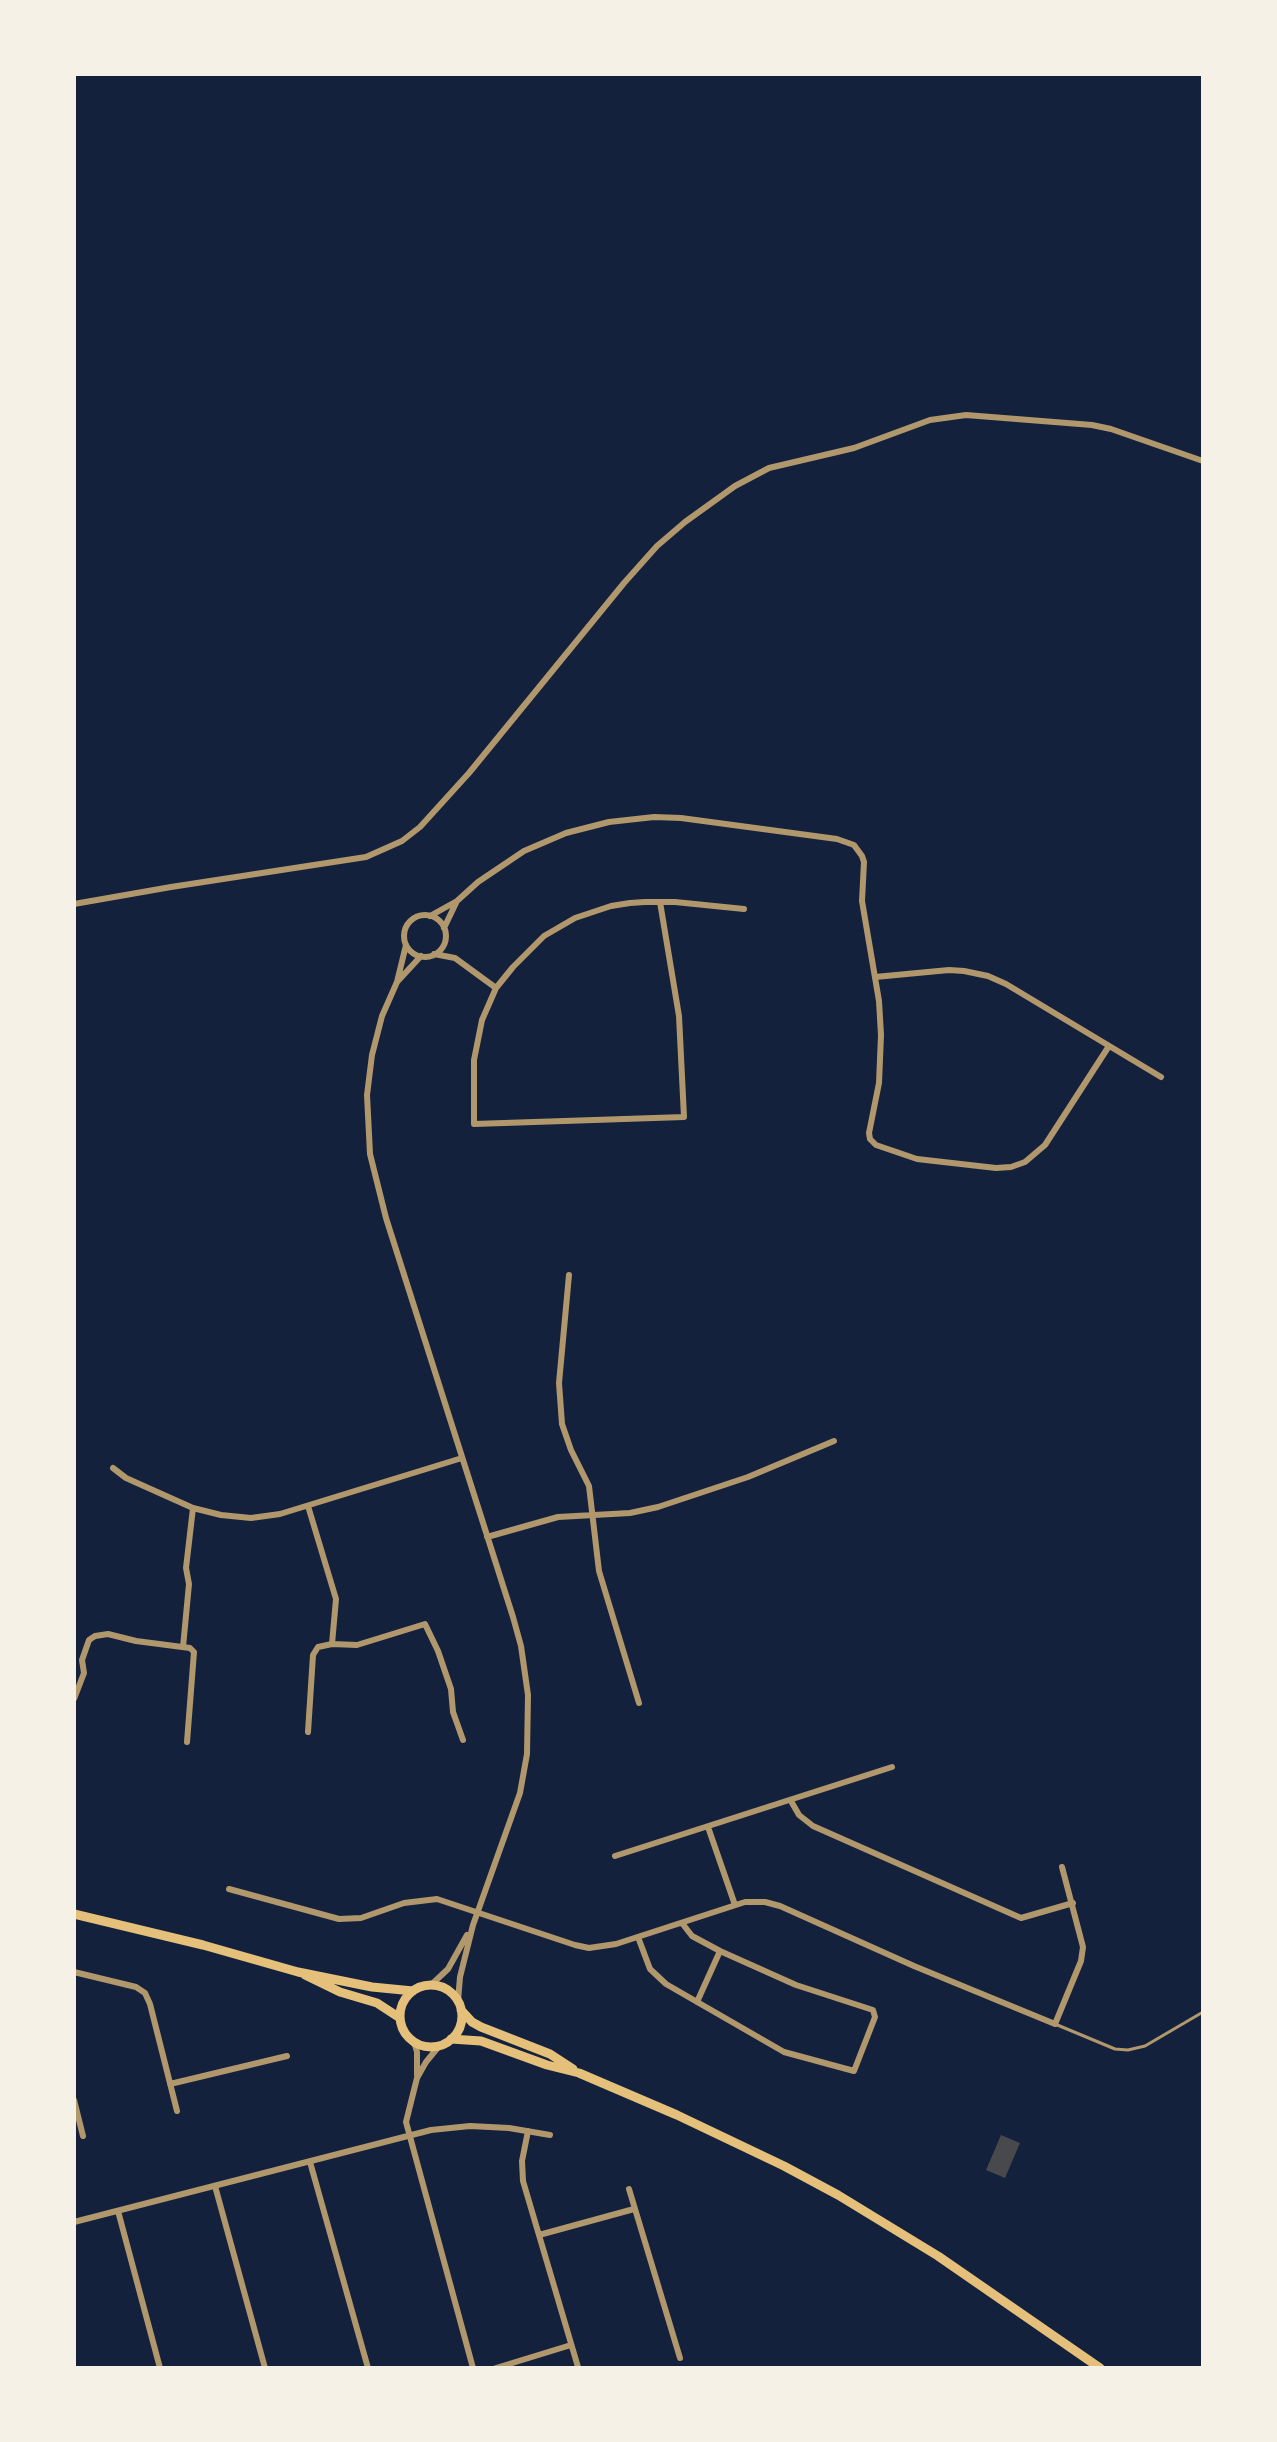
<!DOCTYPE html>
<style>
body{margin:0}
#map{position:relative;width:1277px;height:2442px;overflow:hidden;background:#14213d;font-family:"IBM Plex Serif",serif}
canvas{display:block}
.frame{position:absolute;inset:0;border:76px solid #f6f1e7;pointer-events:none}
</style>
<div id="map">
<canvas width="1277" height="2442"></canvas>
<div class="frame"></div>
</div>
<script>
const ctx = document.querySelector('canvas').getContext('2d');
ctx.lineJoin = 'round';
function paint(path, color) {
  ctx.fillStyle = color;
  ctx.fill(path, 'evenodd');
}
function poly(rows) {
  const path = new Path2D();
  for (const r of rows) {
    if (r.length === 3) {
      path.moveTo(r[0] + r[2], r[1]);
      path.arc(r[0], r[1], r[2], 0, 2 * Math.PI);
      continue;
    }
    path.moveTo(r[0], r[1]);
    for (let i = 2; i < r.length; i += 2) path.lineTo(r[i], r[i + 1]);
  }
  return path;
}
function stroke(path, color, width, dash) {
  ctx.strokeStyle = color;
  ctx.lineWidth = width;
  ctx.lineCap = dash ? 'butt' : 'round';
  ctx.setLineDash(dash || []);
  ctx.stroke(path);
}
paint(poly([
 [1001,2135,1020,2143,1005,2178,986,2170]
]), '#48494c');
stroke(poly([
 [1055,2024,1115,2049,1128,2050,1145,2046,1203,2012]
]), '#b1986c', 3);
stroke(poly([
 [660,902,679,1016,684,1117,474,1124,474,1060,482,1020,496,988,513,967,544,936,575,918,611,906,630,903,645,902,675,902,744,909],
 [74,904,171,887,366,857,402,841,420,827,469,773,624,583,657,546,685,522,735,486,769,468,854,448,930,420,966,415,1092,425,1111,429,1203,461],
 [425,936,21],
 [430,916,457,901,478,882,524,851,566,833,609,822,654,817,681,818,837,839,854,845,862,856,864,862,862,901,879,1001,881,1035,879,1083,869,1133,870,1139,876,1145,917,1159,996,1168,1011,1167,1025,1162,1045,1145,1109,1046],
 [444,928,456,903],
 [406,945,397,982,382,1016,372,1055,367,1095,370,1154,386,1218,513,1617,521,1646,528,1695,527,1754,520,1793,473,1925,460,1977,458,2001],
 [434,954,455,958,496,988],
 [875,977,949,970,964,971,988,976,1006,984,1161,1077],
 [397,982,421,956],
 [569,1275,559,1383,562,1424,571,1450,589,1486,599,1571,639,1703],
 [113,1468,126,1478,193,1508,221,1515,251,1518,280,1514,462,1458],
 [308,1506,336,1599,332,1644],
 [487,1537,558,1517,630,1513,658,1507,748,1477,834,1441],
 [183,1647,189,1584,186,1568,193,1508],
 [74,1699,84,1673,82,1660,89,1640,95,1636,108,1634,136,1641,190,1648,194,1652,187,1742],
 [308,1732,313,1655,318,1647,332,1644,357,1645,425,1624,438,1651,451,1689,453,1712,463,1740],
 [791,1801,799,1815,813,1826,1021,1918,1073,1903],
 [708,1827,735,1905],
 [615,1856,892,1767],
 [229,1889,339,1919,361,1918,404,1903,437,1899,575,1945,589,1948,616,1944,745,1902,765,1902,780,1906,914,1966,1055,2024,1081,1961,1083,1947,1062,1867],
 [638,1937,650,1969,666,1984,784,2052,854,2071,875,2017,873,2010,796,1985,720,1951,692,1936,682,1923],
 [74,1972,136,1987,145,1993,150,2004,177,2111],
 [431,1985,448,1969,467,1935],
 [697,2002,720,1951],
 [414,2042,417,2052,417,2075],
 [440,2045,426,2062,417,2078,406,2122,473,2368],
 [170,2084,287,2056],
 [74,2100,83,2136],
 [528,2131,522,2161,523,2181,578,2367],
 [310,2162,368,2368],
 [215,2186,265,2368],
 [629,2189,680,2358],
 [118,2211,160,2368],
 [74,2222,431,2130,470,2126,509,2128,550,2135],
 [539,2235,634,2209],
 [496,2368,571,2345]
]), '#b1986c', 6);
stroke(poly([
 [74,1914,203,1945,298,1972,372,1987,413,1991],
 [305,1975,340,1992,377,2003,400,2018],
 [431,2016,31],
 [461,2010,472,2022,481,2027,550,2054,573,2069],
 [451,2039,481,2041,547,2065,579,2073,677,2115,784,2166,838,2195,938,2256,1100,2368]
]), '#e5c07b', 9);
</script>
